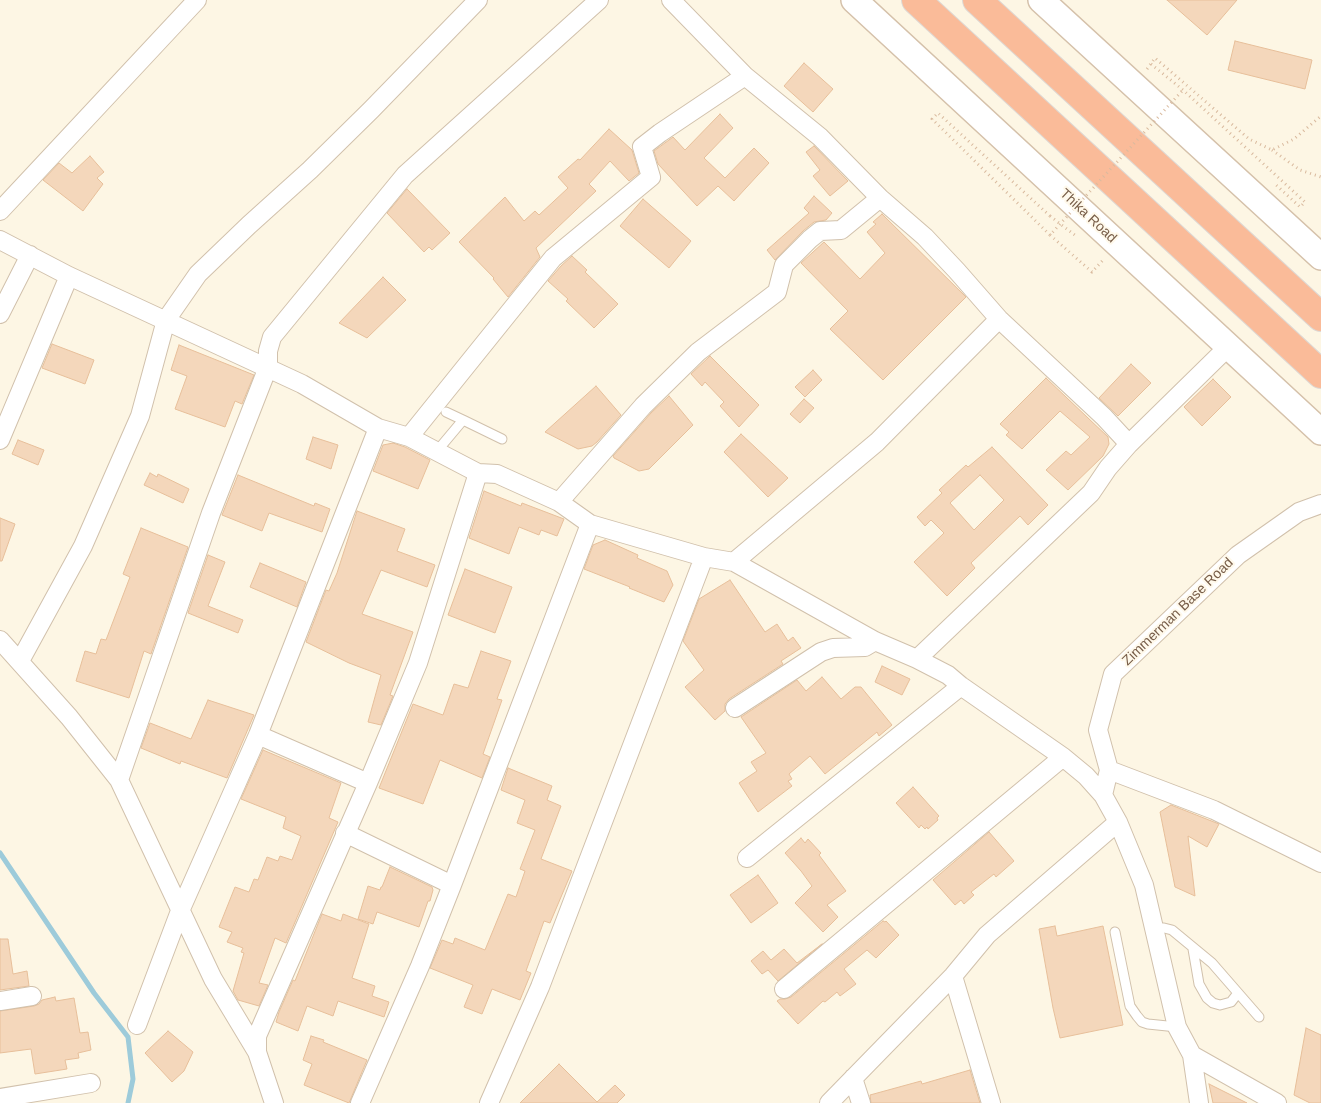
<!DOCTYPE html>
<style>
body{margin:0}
canvas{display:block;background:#fdf6e4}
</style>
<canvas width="1321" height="1103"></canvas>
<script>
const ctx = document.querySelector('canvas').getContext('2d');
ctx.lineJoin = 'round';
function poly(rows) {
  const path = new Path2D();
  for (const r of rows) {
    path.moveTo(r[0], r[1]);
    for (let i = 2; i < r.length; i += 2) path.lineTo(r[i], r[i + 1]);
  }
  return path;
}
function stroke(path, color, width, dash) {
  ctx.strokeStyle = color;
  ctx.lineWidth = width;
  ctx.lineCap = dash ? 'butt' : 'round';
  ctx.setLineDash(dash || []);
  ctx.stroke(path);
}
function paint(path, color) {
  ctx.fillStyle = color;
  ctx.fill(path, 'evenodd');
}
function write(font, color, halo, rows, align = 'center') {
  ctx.font = font + ' Helvetica,sans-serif';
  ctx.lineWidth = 4;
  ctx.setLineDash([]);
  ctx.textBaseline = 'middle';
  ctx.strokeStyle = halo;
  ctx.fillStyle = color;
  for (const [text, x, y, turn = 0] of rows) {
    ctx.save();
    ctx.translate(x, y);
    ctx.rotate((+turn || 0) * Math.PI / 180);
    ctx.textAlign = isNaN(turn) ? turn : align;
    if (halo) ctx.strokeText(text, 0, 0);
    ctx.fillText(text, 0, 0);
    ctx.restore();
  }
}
stroke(poly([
 [0,853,94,993,128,1037,133,1079,128,1103]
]), '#9dcbda', 5);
const building = poly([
 [1167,0,1237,0,1207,35,1167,0],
 [1235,41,1312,60,1305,89,1228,70,1235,41],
 [804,63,833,89,813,112,784,86,804,63],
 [720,114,733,128,704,158,725,178,754,148,769,163,734,201,718,186,697,206,658,164,654,151,673,137,685,150,720,114],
 [609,129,632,150,639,173,629,181,610,161,589,184,596,191,536,248,540,257,508,297,493,279,494,278,459,242,505,197,524,221,535,211,539,215,568,188,558,177,578,159,580,160,609,129],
 [814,146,848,181,830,196,813,176,820,170,806,152,814,146],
 [90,156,104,172,97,178,103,184,83,211,43,180,59,163,72,173,90,156],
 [407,189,450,233,432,250,429,247,424,252,387,213,407,189],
 [814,196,832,213,826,220,814,222,803,231,775,260,767,250,809,213,804,208,814,196],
 [643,199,691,241,669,268,620,226,643,199],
 [882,214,966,297,883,380,830,329,848,311,801,263,824,242,860,279,885,253,867,232,876,224,873,222,882,214],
 [572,256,587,270,585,272,618,304,594,328,566,301,568,299,548,281,561,266,572,256],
 [383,277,406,300,367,338,339,323,383,277],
 [52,344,94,360,85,384,42,368,52,344],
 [179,345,254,375,242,404,235,401,225,427,175,409,187,376,171,370,179,345],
 [710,356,759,405,739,427,720,406,724,402,705,382,702,386,691,374,710,356],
 [1131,364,1151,383,1118,416,1099,398,1131,364],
 [813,370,822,380,805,397,795,387,813,370],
 [1046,378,1108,437,1109,444,1103,456,1068,490,1046,470,1066,451,1071,455,1090,437,1060,411,1022,449,1006,435,1009,432,1000,424,1046,378],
 [1213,379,1231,397,1202,426,1184,407,1213,379],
 [596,386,621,415,597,442,592,446,578,449,545,432,596,386],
 [669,396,693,425,649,469,639,471,614,458,613,456,651,413,669,396],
 [804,399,814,408,800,423,790,414,804,399],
 [741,434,788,478,768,497,724,452,741,434],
 [313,437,338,445,331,469,306,459,313,437],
 [18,440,44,450,38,465,12,454,18,440],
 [393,443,405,447,430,460,418,489,373,471,383,445,393,443],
 [992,447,1048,505,1028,525,1020,516,971,563,975,568,947,596,914,562,944,533,931,520,925,526,917,517,942,493,939,490,966,465,968,467,992,447],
 [980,475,1004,500,974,530,950,503,980,475],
 [150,473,157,477,158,474,189,489,183,503,144,485,150,473],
 [238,475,314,506,315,503,330,509,322,532,269,513,262,531,222,515,238,475],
 [484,491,521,506,522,503,564,519,557,536,541,530,539,535,519,527,509,554,469,538,484,491],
 [357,511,405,529,397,551,435,565,427,587,381,570,362,614,413,632,390,695,393,696,381,725,368,722,381,675,349,663,306,642,326,590,329,591,337,573,357,511],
 [0,518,15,524,2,561,0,561,0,518],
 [141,528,188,547,151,654,144,651,129,698,76,681,85,651,96,654,101,639,106,640,130,577,123,574,141,528],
 [605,540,638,555,637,558,667,571,673,585,664,602,629,588,630,587,584,569,593,545,605,540],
 [208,555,225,562,208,606,243,620,238,633,188,613,208,555],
 [260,563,306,582,297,607,250,587,260,563],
 [465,569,512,587,495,633,448,615,465,569],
 [730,580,765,632,777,624,788,641,793,637,801,648,781,661,783,664,729,699,725,704,725,711,715,720,685,687,704,670,683,641,699,599,730,580],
 [481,651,511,661,497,699,502,700,483,754,490,757,482,778,440,760,423,804,379,788,413,704,443,715,454,684,468,688,481,651],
 [882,666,910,679,902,695,875,682,882,666],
 [822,677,841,699,855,687,861,687,892,725,879,736,877,732,825,774,810,756,789,774,792,779,788,781,792,786,758,812,739,783,757,771,751,762,766,753,741,717,797,680,806,691,822,677],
 [208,700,254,715,227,778,181,761,180,764,141,748,150,723,191,739,208,700],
 [263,750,341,783,329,818,338,822,286,943,275,938,259,983,268,985,259,1006,238,1000,233,991,244,953,241,952,243,948,227,942,232,932,219,927,235,887,249,892,254,879,258,880,267,857,278,861,280,856,292,860,301,836,283,828,286,817,241,799,263,750],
 [508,768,552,786,547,800,561,806,541,859,572,871,550,923,544,921,526,971,531,973,520,1000,492,989,482,1014,464,1007,473,985,430,968,442,940,453,944,455,938,485,950,508,894,516,897,525,871,520,869,535,830,517,823,525,800,501,790,508,768],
 [913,787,939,816,937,818,938,820,928,829,927,827,925,829,921,825,919,828,896,803,913,787],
 [1171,805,1219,824,1207,847,1188,836,1195,896,1175,887,1160,812,1171,805],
 [989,832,1014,861,996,877,994,874,971,892,974,895,964,904,961,900,955,905,933,880,989,832],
 [801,838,805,843,808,839,821,853,819,855,846,891,827,905,838,917,823,932,795,903,812,886,801,871,785,853,801,838],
 [390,867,432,887,433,890,430,901,428,901,419,927,377,912,373,924,358,919,368,886,380,890,381,887,382,887,390,867],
 [758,875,778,903,751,923,730,895,758,875],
 [322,914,341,921,343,914,369,924,352,978,375,986,372,996,389,1002,384,1017,338,1001,333,1016,307,1006,298,1031,276,1022,279,1012,293,980,295,981,322,914],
 [883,921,885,922,886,921,899,935,876,958,867,950,844,969,856,984,840,996,837,992,825,1002,823,1001,798,1024,777,1001,780,999,785,999,791,997,883,921],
 [1055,926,1057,936,1103,926,1123,1025,1060,1038,1053,1008,1039,929,1055,926],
 [0,939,8,939,13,974,27,971,29,986,0,990,0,939],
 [822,944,778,981,768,970,762,974,751,961,763,951,771,960,784,949,797,963,822,944],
 [55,997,56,1001,74,998,80,1033,88,1032,91,1050,78,1053,79,1058,65,1060,67,1069,35,1074,31,1049,0,1053,0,1011,34,1006,39,1004,42,1000,55,997],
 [1306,1028,1321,1035,1321,1103,1310,1103,1294,1095,1306,1028],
 [168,1031,193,1052,184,1071,172,1082,145,1053,168,1031],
 [311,1036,324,1040,323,1042,367,1060,349,1103,304,1085,312,1064,303,1060,311,1036],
 [559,1064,597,1102,615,1085,625,1095,617,1103,520,1103,559,1064],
 [970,1070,980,1103,871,1103,870,1095,921,1081,922,1084,970,1070],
 [1209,1084,1247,1103,1213,1103,1209,1084]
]);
paint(building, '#f4d7bb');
stroke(building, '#e7bf9a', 1);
const lane = poly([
 [446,412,463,420],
 [437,451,463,420,502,439],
 [1154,928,1164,928,1172,930,1212,963,1259,1017],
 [1115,932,1130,1006,1137,1016,1142,1022,1148,1024,1177,1027],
 [1193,949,1199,984,1207,998,1213,1003,1220,1005,1231,1002,1238,993]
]);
const street = poly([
 [671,0,745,76,820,137,880,198,925,237,957,271,999,319,1104,417,1129,444,1108,468,1091,493,917,659],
 [0,211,197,0],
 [0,240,69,276,302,384,378,428,409,437,478,473,497,474,559,502,590,524,704,557,734,562,875,641,917,659,948,675,961,686,1063,757,1086,776,1103,795],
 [0,314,30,255],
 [409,437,553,258,651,177,642,147,660,133,745,76],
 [0,440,69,276],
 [1129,444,1229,346],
 [559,502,643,406,698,352,777,292,784,265,810,239,820,231,841,230,880,198],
 [734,562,877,442,999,319],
 [0,640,69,717,119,780,213,979,257,1052],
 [20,661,83,546,140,416,166,320,198,274,249,225,310,170,371,110,478,0],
 [735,708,821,652,833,648,865,647,875,641],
 [258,735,368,783],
 [1109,770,1214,810,1321,863],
 [119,780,211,513,268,367,268,351,272,337,405,175,599,0],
 [345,833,452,885],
 [747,858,961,686],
 [953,976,991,1103],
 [784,989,1063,757],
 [0,1001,32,996],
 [137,1025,180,911,258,735,378,428],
 [1192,1055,1277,1103],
 [853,1078,861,1103],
 [0,1098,91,1083],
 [274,1103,257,1052,257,1036,368,783,418,663,478,473],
 [360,1103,420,966,452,885,590,524],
 [489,1103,540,987,704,557],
 [829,1103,953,976,987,935,1118,822],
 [1199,1103,1192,1055,1177,1027,1144,885,1118,822,1103,795,1109,770,1098,730,1113,674,1238,555,1299,512,1321,504]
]);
const secondary = poly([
 [854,0,1321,432],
 [1041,0,1321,257]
]);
const highway = poly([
 [916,0,1321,374],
 [977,0,1321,317]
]);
stroke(lane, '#d1c1ac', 11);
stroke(street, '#d1c1ac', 20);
stroke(secondary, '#d5c1aa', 28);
stroke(highway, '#ded8d3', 30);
stroke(poly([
 [1151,64,1183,90,1305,202,1300,207,1274,183],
 [1147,69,1155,58,1249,139,1272,150,1294,139,1321,116],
 [1272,150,1300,170,1321,177],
 [1050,216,1076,236],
 [1050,235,1092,272,1104,259]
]), '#d9ba9e', 3, [1, 4]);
stroke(lane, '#fff', 9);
stroke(street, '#fff', 18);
stroke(secondary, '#fff', 25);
stroke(highway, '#fabb99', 28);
stroke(poly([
 [1050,216,938,113,932,119,1050,235,1183,90]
]), '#d9ba9e', 3, [1, 4]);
write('14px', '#775d48', '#fff9eb', [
 ["Thika Road",1088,216,43],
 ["Zimmerman Base Road",1178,612,-44]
]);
</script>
